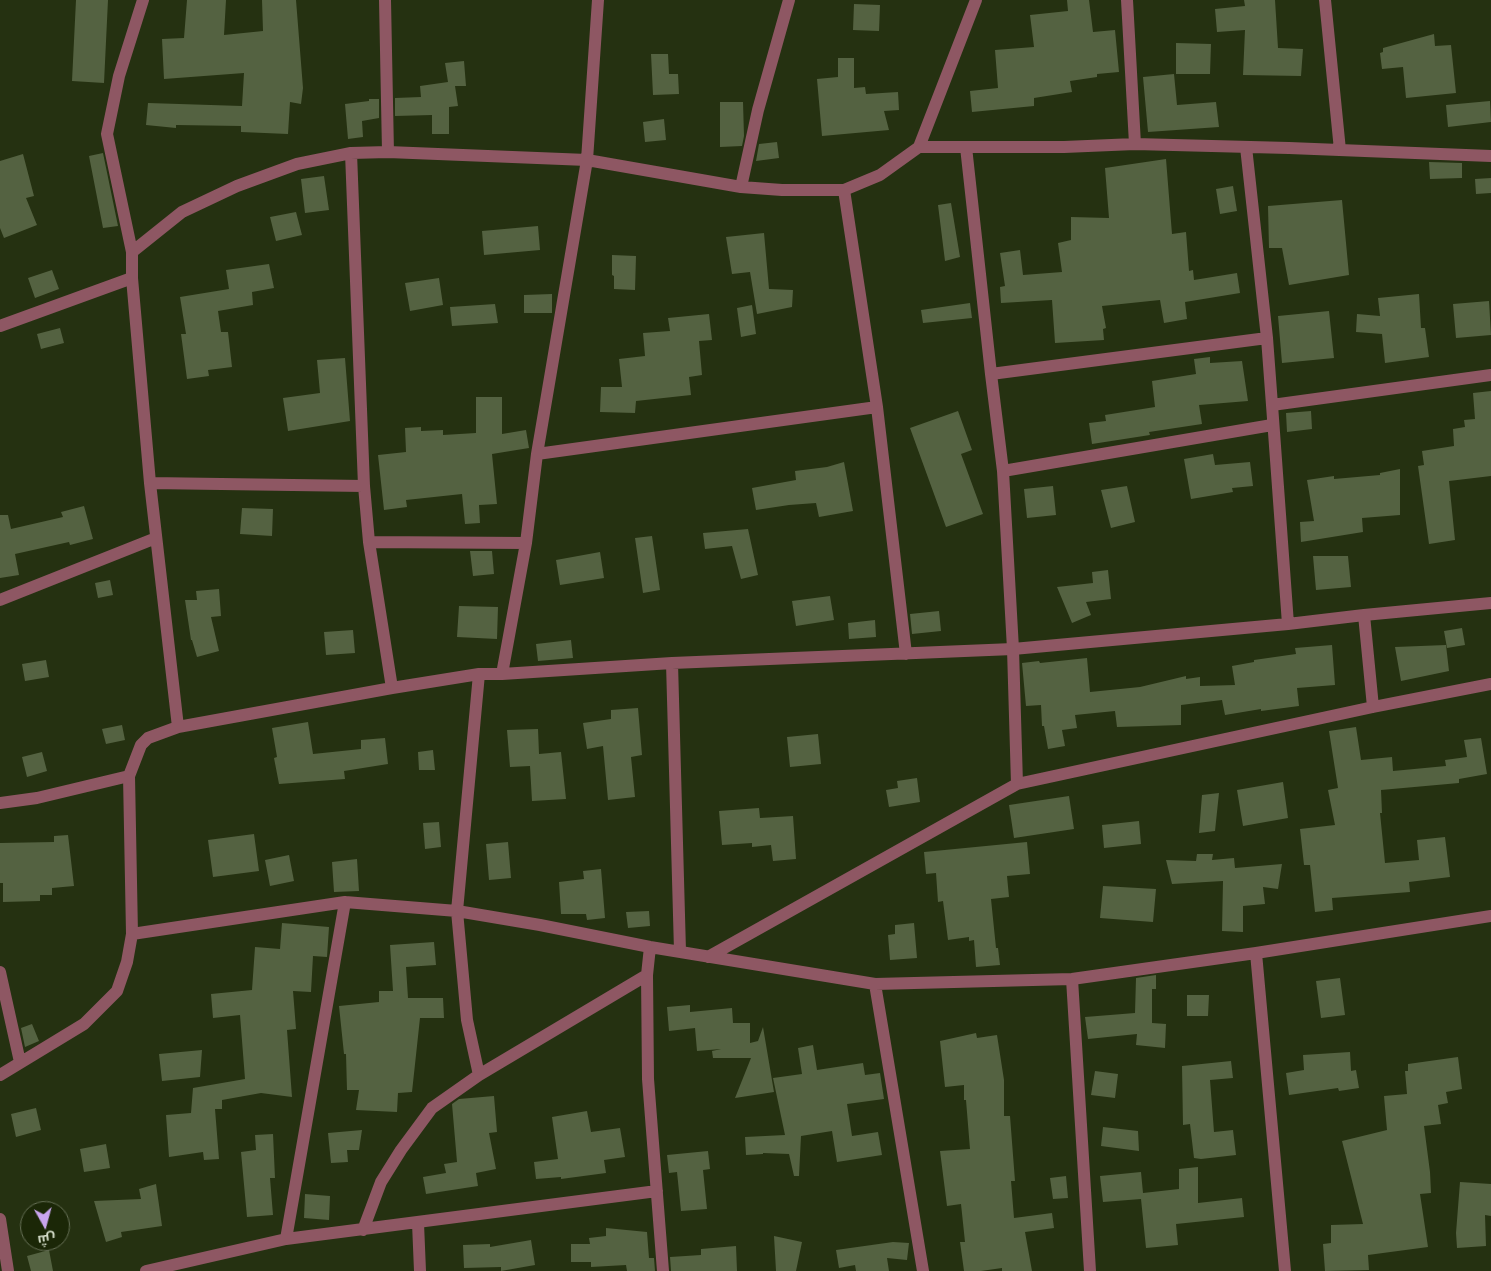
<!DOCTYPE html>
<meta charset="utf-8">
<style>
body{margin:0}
#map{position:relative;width:1491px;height:1271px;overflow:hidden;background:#253111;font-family:"PT Sans",Cairo,sans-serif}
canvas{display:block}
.north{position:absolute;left:20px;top:1201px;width:50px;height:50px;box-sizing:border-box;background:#1b2707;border:1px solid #656f55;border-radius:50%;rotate:173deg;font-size:14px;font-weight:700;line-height:20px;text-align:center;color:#d4dcc9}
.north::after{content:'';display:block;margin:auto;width:18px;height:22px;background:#c9a5ee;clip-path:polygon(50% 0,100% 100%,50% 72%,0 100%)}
</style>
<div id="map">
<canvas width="1491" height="1271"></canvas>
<div class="north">ش</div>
</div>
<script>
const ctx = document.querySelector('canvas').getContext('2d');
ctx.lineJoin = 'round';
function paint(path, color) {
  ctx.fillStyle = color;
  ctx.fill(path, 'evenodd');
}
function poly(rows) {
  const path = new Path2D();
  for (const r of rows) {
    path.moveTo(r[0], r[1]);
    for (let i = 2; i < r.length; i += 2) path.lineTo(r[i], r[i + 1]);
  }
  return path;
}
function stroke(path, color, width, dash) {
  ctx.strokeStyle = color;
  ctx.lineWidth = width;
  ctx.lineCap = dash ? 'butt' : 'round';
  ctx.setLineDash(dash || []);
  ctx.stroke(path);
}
paint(poly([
 [76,0,108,0,104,83,72,81],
 [187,0,226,0,224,35,263,31,262,0,296,0,303,88,301,104,290,102,288,134,241,132,241,126,176,125,176,128,146,125,148,103,242,106,244,73,164,79,162,39,184,38],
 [1067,0,1089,0,1093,32,1115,30,1119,72,1097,74,1097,77,1070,81,1072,92,1034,98,1034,106,972,112,970,91,998,88,995,50,1034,47,1030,15,1068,11],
 [1244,0,1275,0,1278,48,1303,49,1301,76,1243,75,1245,30,1217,32,1215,9,1245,6],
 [854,4,880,5,879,31,853,30],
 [1434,34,1435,46,1451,45,1456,93,1406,98,1403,67,1382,69,1380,53,1383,52,1383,48],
 [1176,43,1211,44,1210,74,1176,74],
 [651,54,668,54,669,74,678,74,679,94,653,95],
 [838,58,854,58,854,88,865,87,866,94,898,92,899,110,884,111,889,130,822,136,817,79,838,77],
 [464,61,466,86,455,86,458,106,449,107,449,134,432,134,432,115,395,116,395,98,421,97,420,86,448,82,445,63],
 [1174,74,1177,105,1216,102,1219,127,1148,132,1143,77],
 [369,99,379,99,379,118,362,121,363,137,348,139,345,104,369,101],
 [1490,101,1491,122,1448,127,1446,105],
 [720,102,743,102,744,136,742,146,720,147],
 [664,119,666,140,645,142,643,122],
 [777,142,779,158,756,161,759,144],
 [103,153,118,226,103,228,89,156],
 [23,154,34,196,26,198,37,225,4,238,0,228,0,161],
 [1166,159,1172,234,1186,232,1189,271,1193,270,1194,280,1237,273,1240,293,1185,302,1187,319,1164,323,1160,300,1102,306,1106,328,1103,329,1104,340,1055,343,1052,300,1001,303,1000,287,1005,286,1000,253,1020,250,1023,275,1062,272,1058,243,1071,240,1071,217,1109,218,1105,168],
 [1429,162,1462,163,1462,178,1430,179],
 [324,176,329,210,305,213,301,179],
 [1491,178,1491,193,1476,194,1475,179],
 [1233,186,1237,211,1220,214,1216,189],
 [1342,200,1349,275,1289,285,1282,248,1269,248,1268,206],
 [951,203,960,257,945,261,938,205],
 [296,212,302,235,276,241,270,217],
 [538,226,540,250,484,255,482,231],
 [764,233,769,289,793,290,792,307,757,314,750,272,732,274,726,237],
 [612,255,636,256,635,290,614,289,614,276,612,275],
 [269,264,274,288,252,292,253,305,218,311,221,332,228,332,232,367,208,370,209,376,187,379,181,334,186,334,180,297,229,289,226,270],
 [52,270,59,289,35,298,28,278],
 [439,278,443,305,410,311,405,283],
 [552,294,552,313,524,313,524,295],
 [1419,294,1421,328,1425,328,1429,357,1385,363,1382,334,1356,332,1357,314,1380,316,1378,298],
 [1489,301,1491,335,1456,338,1453,304],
 [970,303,972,318,923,323,921,310],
 [495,304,498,323,452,326,450,307],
 [752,305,756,334,741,337,737,308],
 [1329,311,1334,358,1282,363,1278,316],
 [709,314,712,340,699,341,702,375,689,377,691,395,636,401,635,413,600,412,601,387,622,387,619,359,645,356,643,333,670,331,668,318],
 [60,328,64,343,41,349,37,334],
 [1210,357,1210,363,1242,361,1248,401,1199,405,1202,424,1149,432,1150,435,1092,444,1089,423,1106,421,1105,415,1155,407,1152,381,1196,374,1194,359],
 [345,358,350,421,288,431,283,398,320,393,317,360],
 [1491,391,1491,476,1449,481,1455,540,1429,544,1418,466,1424,465,1422,451,1454,446,1453,429,1465,427,1464,420,1475,419,1473,393],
 [476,397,502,397,502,434,526,430,529,448,492,454,497,504,479,505,480,523,465,524,462,494,406,500,407,507,384,510,378,455,406,452,405,428,421,427,421,431,443,430,443,435,476,433],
 [958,411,972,450,961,454,983,514,946,527,910,428],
 [1311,411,1312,429,1287,432,1286,413],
 [1213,454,1215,465,1250,462,1253,486,1232,488,1233,492,1191,499,1184,459],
 [844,462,853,511,819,517,816,503,789,505,756,510,752,488,796,480,795,471,827,467],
 [1400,469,1400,515,1362,518,1363,532,1301,542,1300,522,1314,521,1307,480,1334,476,1334,479,1380,475,1380,473],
 [1053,486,1056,515,1027,518,1024,489],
 [1127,486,1135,522,1111,528,1101,490],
 [84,506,93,539,70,545,69,542,15,554,19,575,0,578,0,515,8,515,11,529,63,517,61,512],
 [242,508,273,509,272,536,240,534],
 [748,529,758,575,741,579,732,546,705,549,703,533],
 [652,536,660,590,643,593,635,538],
 [470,551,492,551,494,574,473,576],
 [600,552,604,578,560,585,556,560],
 [1313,556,1348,556,1351,587,1316,590],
 [1108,570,1111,599,1086,602,1091,615,1072,623,1057,587,1093,583,1092,572],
 [110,580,113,595,98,598,95,583],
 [219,589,221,616,211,617,219,651,197,657,192,640,191,640,185,600,197,600,196,591],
 [830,596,834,620,796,626,792,601],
 [459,606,498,607,497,639,457,637],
 [939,611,941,631,912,634,910,614],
 [875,620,876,637,849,639,848,623],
 [1462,628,1465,645,1447,648,1444,631],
 [353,630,355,653,326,655,324,632],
 [571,640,573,658,538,661,536,644],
 [1332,645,1335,685,1297,688,1299,706,1261,711,1261,709,1225,715,1222,700,1181,705,1181,725,1117,727,1115,711,1075,715,1077,728,1062,730,1065,746,1048,749,1044,726,1042,726,1041,705,1026,706,1022,663,1039,661,1040,663,1087,658,1090,692,1140,687,1186,676,1186,679,1200,677,1200,686,1235,685,1232,666,1254,662,1254,660,1296,654,1295,648],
 [1446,645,1449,671,1401,681,1395,647],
 [46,660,49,677,25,681,22,664],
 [638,708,642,755,631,757,635,797,608,800,603,746,587,749,583,723,611,719,611,710],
 [308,722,313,754,361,749,361,740,385,738,388,764,344,771,345,779,279,784,274,758,277,757,272,728],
 [122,725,125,740,106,744,102,729],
 [1356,727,1361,760,1392,757,1393,771,1446,766,1445,760,1467,757,1464,740,1481,738,1487,774,1459,779,1459,783,1381,790,1382,813,1380,813,1385,863,1419,860,1417,840,1445,837,1450,877,1409,882,1410,892,1332,898,1333,910,1315,912,1310,865,1304,865,1300,829,1335,825,1328,790,1338,788,1329,731],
 [538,729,539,754,561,752,566,799,532,801,530,766,510,767,507,730],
 [818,734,821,764,790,767,787,737],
 [433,750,435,770,419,770,418,752],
 [42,752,47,771,27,777,22,757],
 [917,778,920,802,889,807,886,790,898,788,897,781],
 [1283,782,1288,818,1243,826,1237,790],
 [1219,793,1215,831,1199,833,1202,795],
 [1069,796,1074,829,1014,838,1009,805],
 [759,808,760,818,793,816,796,859,773,861,771,845,752,847,752,843,722,845,719,811],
 [1139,821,1141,844,1104,848,1102,825],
 [439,822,441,847,425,849,423,823],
 [254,834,259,871,213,877,208,840],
 [68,835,74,886,52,888,52,895,40,895,40,901,3,902,3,883,0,883,0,843,54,842,54,836],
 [508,842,511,878,489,880,486,844],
 [1027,842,1030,874,1007,876,1009,897,991,899,996,948,998,948,1000,965,976,967,974,940,969,941,969,937,948,940,943,901,938,902,936,873,926,874,924,852],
 [1197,854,1213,854,1212,860,1234,858,1235,868,1282,864,1278,889,1263,887,1265,904,1243,906,1243,932,1222,931,1223,881,1172,884,1166,860,1196,861],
 [289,855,294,881,270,886,265,860],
 [357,859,359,891,334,892,332,862],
 [601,869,605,918,587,920,586,914,561,914,559,882,584,879,583,871],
 [1103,886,1156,889,1153,922,1100,918],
 [649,911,650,926,628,928,626,912],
 [282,923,329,927,327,957,313,956,311,992,293,991,296,1029,287,1030,292,1097,261,1093,222,1100,222,1109,215,1109,219,1159,204,1160,203,1152,169,1157,166,1115,191,1113,193,1088,245,1079,240,1015,213,1018,211,994,252,990,255,947,280,949],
 [914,923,917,958,890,960,888,935,895,934,895,925],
 [434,942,436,965,406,967,408,998,443,998,444,1018,420,1018,412,1092,398,1093,397,1112,356,1110,359,1090,347,1090,346,1054,344,1054,339,1006,379,1002,379,991,393,991,390,945],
 [1156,975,1156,989,1152,989,1152,1023,1166,1024,1165,1048,1136,1045,1137,1034,1088,1039,1085,1017,1135,1013,1136,978],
 [1340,978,1345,1015,1321,1018,1316,981],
 [1187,995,1209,995,1208,1016,1187,1016],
 [690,1005,690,1012,732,1008,733,1023,750,1023,750,1043,758,1041,763,1027,774,1092,735,1098,751,1058,713,1058,712,1051,721,1049,697,1051,695,1028,669,1031,667,1007],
 [32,1024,39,1041,25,1047,21,1028],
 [976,1033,977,1038,997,1035,1004,1080,1004,1116,1010,1116,1015,1181,1011,1181,1014,1218,1052,1213,1054,1228,1025,1232,1032,1271,1002,1271,1002,1268,981,1271,964,1271,960,1242,965,1242,961,1204,947,1206,940,1151,970,1149,966,1100,964,1100,964,1085,945,1087,940,1041],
 [813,1045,817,1070,863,1063,865,1075,880,1073,884,1099,847,1104,852,1136,878,1132,882,1155,837,1162,832,1131,801,1136,799,1176,794,1176,789,1154,763,1153,763,1154,746,1155,745,1137,785,1135,773,1078,802,1074,798,1048],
 [202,1050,200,1077,162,1081,159,1054],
 [1350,1052,1351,1071,1356,1070,1359,1088,1339,1091,1338,1088,1289,1095,1286,1073,1304,1070,1303,1055],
 [1458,1057,1462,1089,1446,1092,1448,1103,1438,1105,1441,1124,1424,1126,1430,1172,1431,1193,1420,1194,1428,1247,1368,1255,1369,1270,1325,1271,1323,1244,1331,1243,1331,1225,1363,1224,1342,1141,1387,1130,1384,1096,1407,1094,1405,1071,1408,1071,1408,1064],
 [1231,1061,1233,1078,1210,1080,1214,1132,1233,1130,1236,1155,1201,1159,1194,1158,1190,1124,1183,1125,1182,1066],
 [1095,1071,1118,1074,1115,1098,1091,1095],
 [494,1096,497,1132,489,1133,496,1169,476,1173,478,1186,426,1194,423,1177,446,1173,444,1164,457,1162,452,1104,459,1099],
 [36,1108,41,1130,16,1137,11,1114],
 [587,1111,591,1132,620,1128,625,1157,604,1160,606,1173,561,1179,561,1177,536,1179,534,1162,558,1159,552,1117],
 [1103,1127,1138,1131,1139,1151,1101,1146],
 [362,1130,359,1150,347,1150,348,1162,331,1163,328,1133],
 [273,1134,275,1178,270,1178,273,1215,247,1217,241,1152,256,1150,255,1135],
 [106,1144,110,1168,84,1172,80,1149],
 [708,1151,710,1169,703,1170,707,1209,681,1211,677,1172,669,1173,667,1155],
 [1198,1167,1198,1203,1242,1198,1244,1217,1176,1224,1178,1245,1146,1248,1141,1199,1103,1202,1100,1176,1141,1172,1143,1193,1179,1189,1179,1169],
 [1066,1176,1068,1198,1053,1199,1050,1178],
 [1460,1182,1491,1184,1491,1216,1485,1215,1486,1246,1457,1248,1456,1233],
 [156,1184,162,1226,121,1232,122,1237,106,1242,94,1201,141,1199,139,1189],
 [305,1194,330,1196,329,1220,304,1218],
 [606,1228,647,1232,649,1258,654,1258,655,1271,627,1271,626,1265,591,1267,591,1262,571,1262,571,1244,590,1244,589,1238,606,1236],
 [774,1236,802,1242,796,1271,776,1271],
 [531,1240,535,1265,501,1271,501,1267,464,1268,463,1245,490,1244,490,1247],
 [893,1242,909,1243,907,1260,887,1258,889,1271,856,1271,855,1265,839,1268,836,1250],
 [736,1246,737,1271,671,1271,670,1257,701,1255,701,1249],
 [49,1250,53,1271,31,1271,27,1256]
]), '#546241');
stroke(poly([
 [385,0,388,152,587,160,741,187,758,110,789,0],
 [1127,0,1135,144],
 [1325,0,1340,150],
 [919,147,1064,147,1135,144,1289,148,1491,156],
 [966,147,991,374,1003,471,1013,649,1017,784],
 [1246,147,1267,338],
 [388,152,351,153,297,164,237,186,182,212,132,252,132,278,150,483,178,727,392,688,479,674,502,674,526,543,537,454,587,160,598,0],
 [351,153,364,486,369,542,526,543],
 [741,187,782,190,844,190,880,175,919,147,976,0],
 [132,252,107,134,119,76,143,0],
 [0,326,132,278],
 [991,374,1267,338,1272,405,1491,375],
 [1272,405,1288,624],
 [877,407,906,654],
 [537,454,877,407,844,190],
 [1003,471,1272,425],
 [150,483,364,486],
 [369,542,392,688],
 [0,600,156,538],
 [1364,615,1373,707],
 [672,663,680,951],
 [479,674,457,911,540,925,650,947,875,984,1072,979,1256,953,1491,916],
 [502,674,672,663,1013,649,1288,624,1364,615,1491,603],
 [178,727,148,738,141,745,129,776,132,934,345,902,457,911,467,1020,479,1075],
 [0,803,37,798,129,776],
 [650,947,647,975,648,1079,663,1271],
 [1256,953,1285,1271],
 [708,957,1017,784,1373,707,1491,684],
 [0,972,20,1062],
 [1072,979,1090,1271],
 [875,984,923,1271],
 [0,1075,84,1024,117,991,127,962,132,934],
 [0,1219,8,1271],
 [418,1223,420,1271],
 [363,1230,381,1182,401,1150,432,1108,479,1075,647,975],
 [286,1239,345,902],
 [146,1271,286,1239,657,1191]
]), '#8e5763', 12);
</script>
